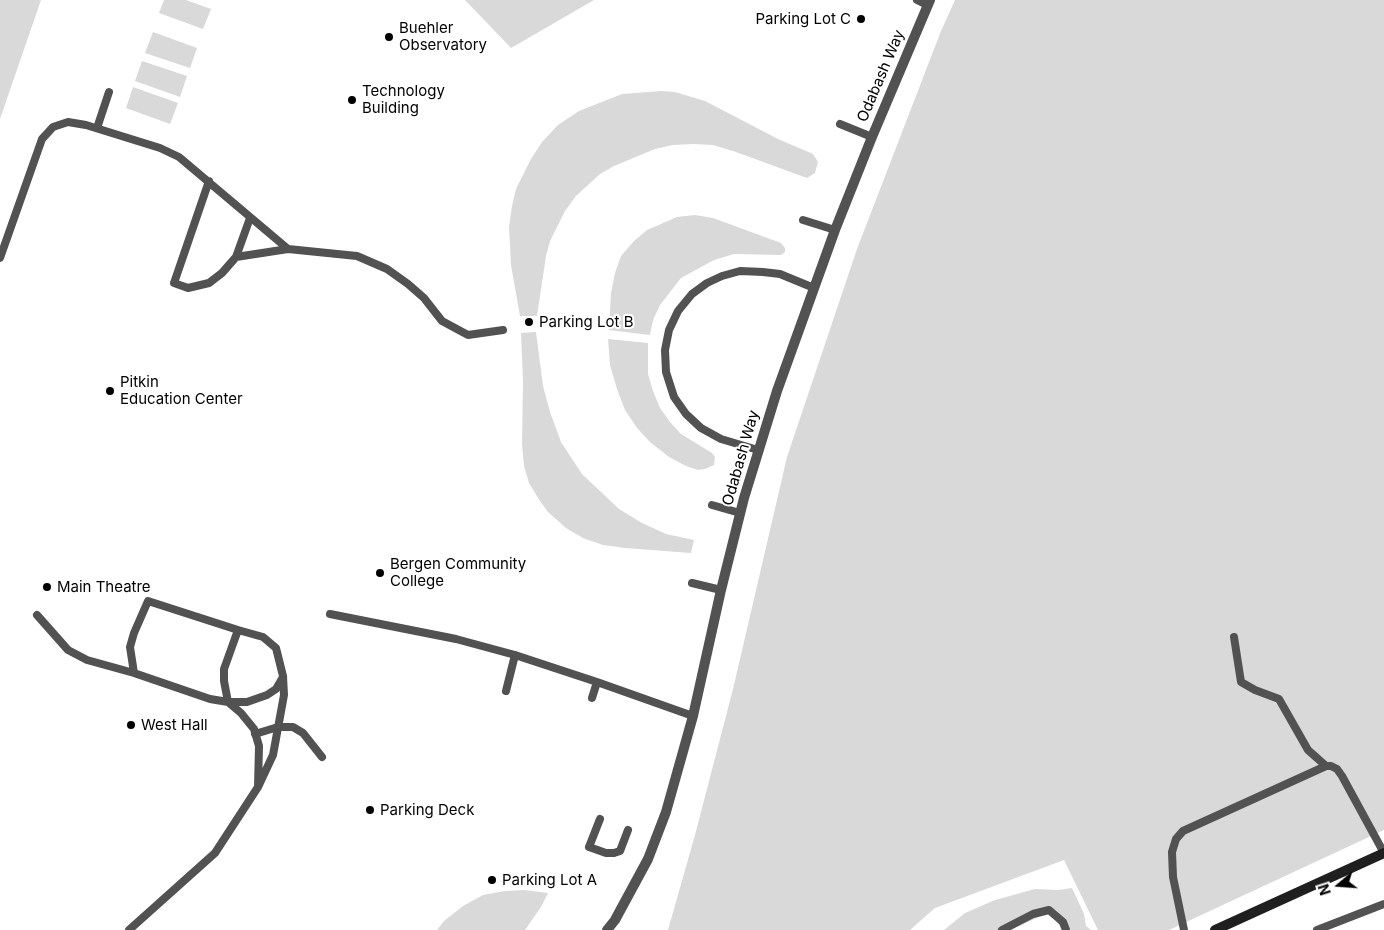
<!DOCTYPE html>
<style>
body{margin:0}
#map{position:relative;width:1384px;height:930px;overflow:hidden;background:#fff;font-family:Inter,sans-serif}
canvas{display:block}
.north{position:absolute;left:1314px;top:860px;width:50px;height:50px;-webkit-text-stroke:4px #fff;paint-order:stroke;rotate:252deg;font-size:14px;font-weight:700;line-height:20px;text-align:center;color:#000}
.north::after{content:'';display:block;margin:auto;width:18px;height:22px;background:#000;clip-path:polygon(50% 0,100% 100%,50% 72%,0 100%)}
</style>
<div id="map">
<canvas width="1384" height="930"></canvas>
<div class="north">N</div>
</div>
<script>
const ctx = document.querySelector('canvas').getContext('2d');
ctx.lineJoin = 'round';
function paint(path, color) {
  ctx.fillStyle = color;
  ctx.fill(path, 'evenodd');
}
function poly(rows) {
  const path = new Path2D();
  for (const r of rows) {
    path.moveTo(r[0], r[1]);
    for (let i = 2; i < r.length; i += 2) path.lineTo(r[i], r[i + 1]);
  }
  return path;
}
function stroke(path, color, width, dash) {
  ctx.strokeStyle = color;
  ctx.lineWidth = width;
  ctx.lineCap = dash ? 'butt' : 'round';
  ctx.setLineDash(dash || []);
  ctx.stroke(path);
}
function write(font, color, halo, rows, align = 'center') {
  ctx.font = font + ' Inter,sans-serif';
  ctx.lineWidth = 4;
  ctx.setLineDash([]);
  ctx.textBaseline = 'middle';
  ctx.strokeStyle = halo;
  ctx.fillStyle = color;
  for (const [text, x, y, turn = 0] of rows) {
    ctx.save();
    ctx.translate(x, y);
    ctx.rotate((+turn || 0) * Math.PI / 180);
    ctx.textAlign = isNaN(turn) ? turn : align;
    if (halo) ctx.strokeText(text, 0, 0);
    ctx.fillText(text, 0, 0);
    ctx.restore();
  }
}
paint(poly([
 [0,0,41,0,0,119],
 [164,0,186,0,211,9,203,29,159,13],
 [465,0,594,0,511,48],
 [955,0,1384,0,1384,830,1169,930,1098,930,1064,860,935,908,910,930,668,930,695,835,733,689,787,457,857,249,941,31],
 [153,32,197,48,190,68,145,53],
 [142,61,187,76,180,97,135,81],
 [133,87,178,103,170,124,126,108],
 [661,91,675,92,705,101,778,139,813,154,818,162,815,173,807,178,736,152,713,145,693,144,673,145,655,149,614,166,600,174,576,196,565,211,550,241,546,256,537,316,520,316,511,265,509,227,512,206,516,189,531,159,542,142,558,125,579,111,622,94],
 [695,215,713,218,781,243,785,248,785,252,781,255,734,254,714,260,681,278,660,305,653,320,650,335,609,330,611,293,615,273,621,256,634,241,647,230,677,217],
 [536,332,543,386,550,412,561,442,582,474,619,509,642,523,666,534,694,540,691,553,625,548,603,545,583,538,566,528,548,512,540,501,529,483,524,466,522,444,523,381,521,333],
 [608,339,648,343,648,374,653,391,660,408,670,422,681,434,712,453,715,457,714,465,705,469,698,470,686,466,669,457,650,442,637,428,625,410,617,389,610,365],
 [1072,888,1084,914,1086,926,1091,930,1062,930,1050,912,1010,930,944,930,965,913,995,900,1035,889,1058,890],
 [524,890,548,893,541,907,525,930,437,930,444,921,463,906,483,895,505,891]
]), '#d9d9d9');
stroke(poly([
 [917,0,927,5],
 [840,124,872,137],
 [97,128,109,92],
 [209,181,174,283,188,288,209,283,222,273,236,257,288,249],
 [803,220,835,230],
 [236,257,250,218],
 [0,258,42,139,53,127,68,122,86,125,160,148,179,157,288,249,357,256,387,269,408,284,424,298,442,321,468,335,503,330],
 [758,450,721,439,701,428,686,414,674,397,666,372,665,350,669,330,678,311,692,294,707,283,722,276,740,271,763,272,780,274,814,288],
 [712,505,740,513],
 [692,583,721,590],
 [330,614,456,639,515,655,597,682,693,716],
 [37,615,68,650,87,660,134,673],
 [238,630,263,637,276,648,283,676,284,695,273,755,258,787,259,746,254,729,241,713,228,702,224,681,224,669,238,630],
 [238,630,148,601,134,633,130,647,134,673,210,699,228,702,247,702,267,695,276,689,283,677],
 [1234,637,1241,682,1255,690,1279,699,1308,750,1326,766,1331,766,1337,769,1342,776,1384,853],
 [506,691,515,655],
 [592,698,597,682],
 [255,734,278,727,293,727,303,733,322,757],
 [600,819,589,847,606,853,614,853,620,851,628,830],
 [129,930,215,853,258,787],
 [1002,930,1033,914,1049,910,1063,922,1066,930],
 [1184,930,1173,877,1172,852,1176,839,1183,831,1326,766],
 [1317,930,1384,904]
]), '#525252', 8);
stroke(poly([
 [607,930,615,920,648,859,666,812,693,716,721,590,744,498,777,391,835,230,872,137,930,0]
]), '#525252', 10);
stroke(poly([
 [1215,930,1384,853]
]), '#1f1f1f', 10);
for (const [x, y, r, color] of [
 [861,19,5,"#000"],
 [389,37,5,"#000"],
 [352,100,5,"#000"],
 [529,322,5,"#000"],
 [110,391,5,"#000"],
 [380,573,5,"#000"],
 [47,587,5,"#000"],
 [131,725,5,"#000"],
 [370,810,5,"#000"],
 [492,880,5,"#000"]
]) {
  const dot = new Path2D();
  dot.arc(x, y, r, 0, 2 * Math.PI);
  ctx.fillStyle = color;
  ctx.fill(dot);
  stroke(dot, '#fff', 2);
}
write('15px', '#000', '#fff', [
 ["Parking Lot C",851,19,"right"],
 ["Buehler",399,28],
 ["Observatory",399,45],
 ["Technology",362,91],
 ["Building",362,108],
 ["Parking Lot B",539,322],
 ["Pitkin",120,382],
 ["Education Center",120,399],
 ["Bergen Community",390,564],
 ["College",390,581],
 ["Main Theatre",57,587],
 ["West Hall",141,725],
 ["Parking Deck",380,810],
 ["Parking Lot A",502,880]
], 'left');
write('15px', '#000', '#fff', [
 ["Odabash Way",881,76,-67],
 ["Odabash Way",741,458,-74]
]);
</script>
